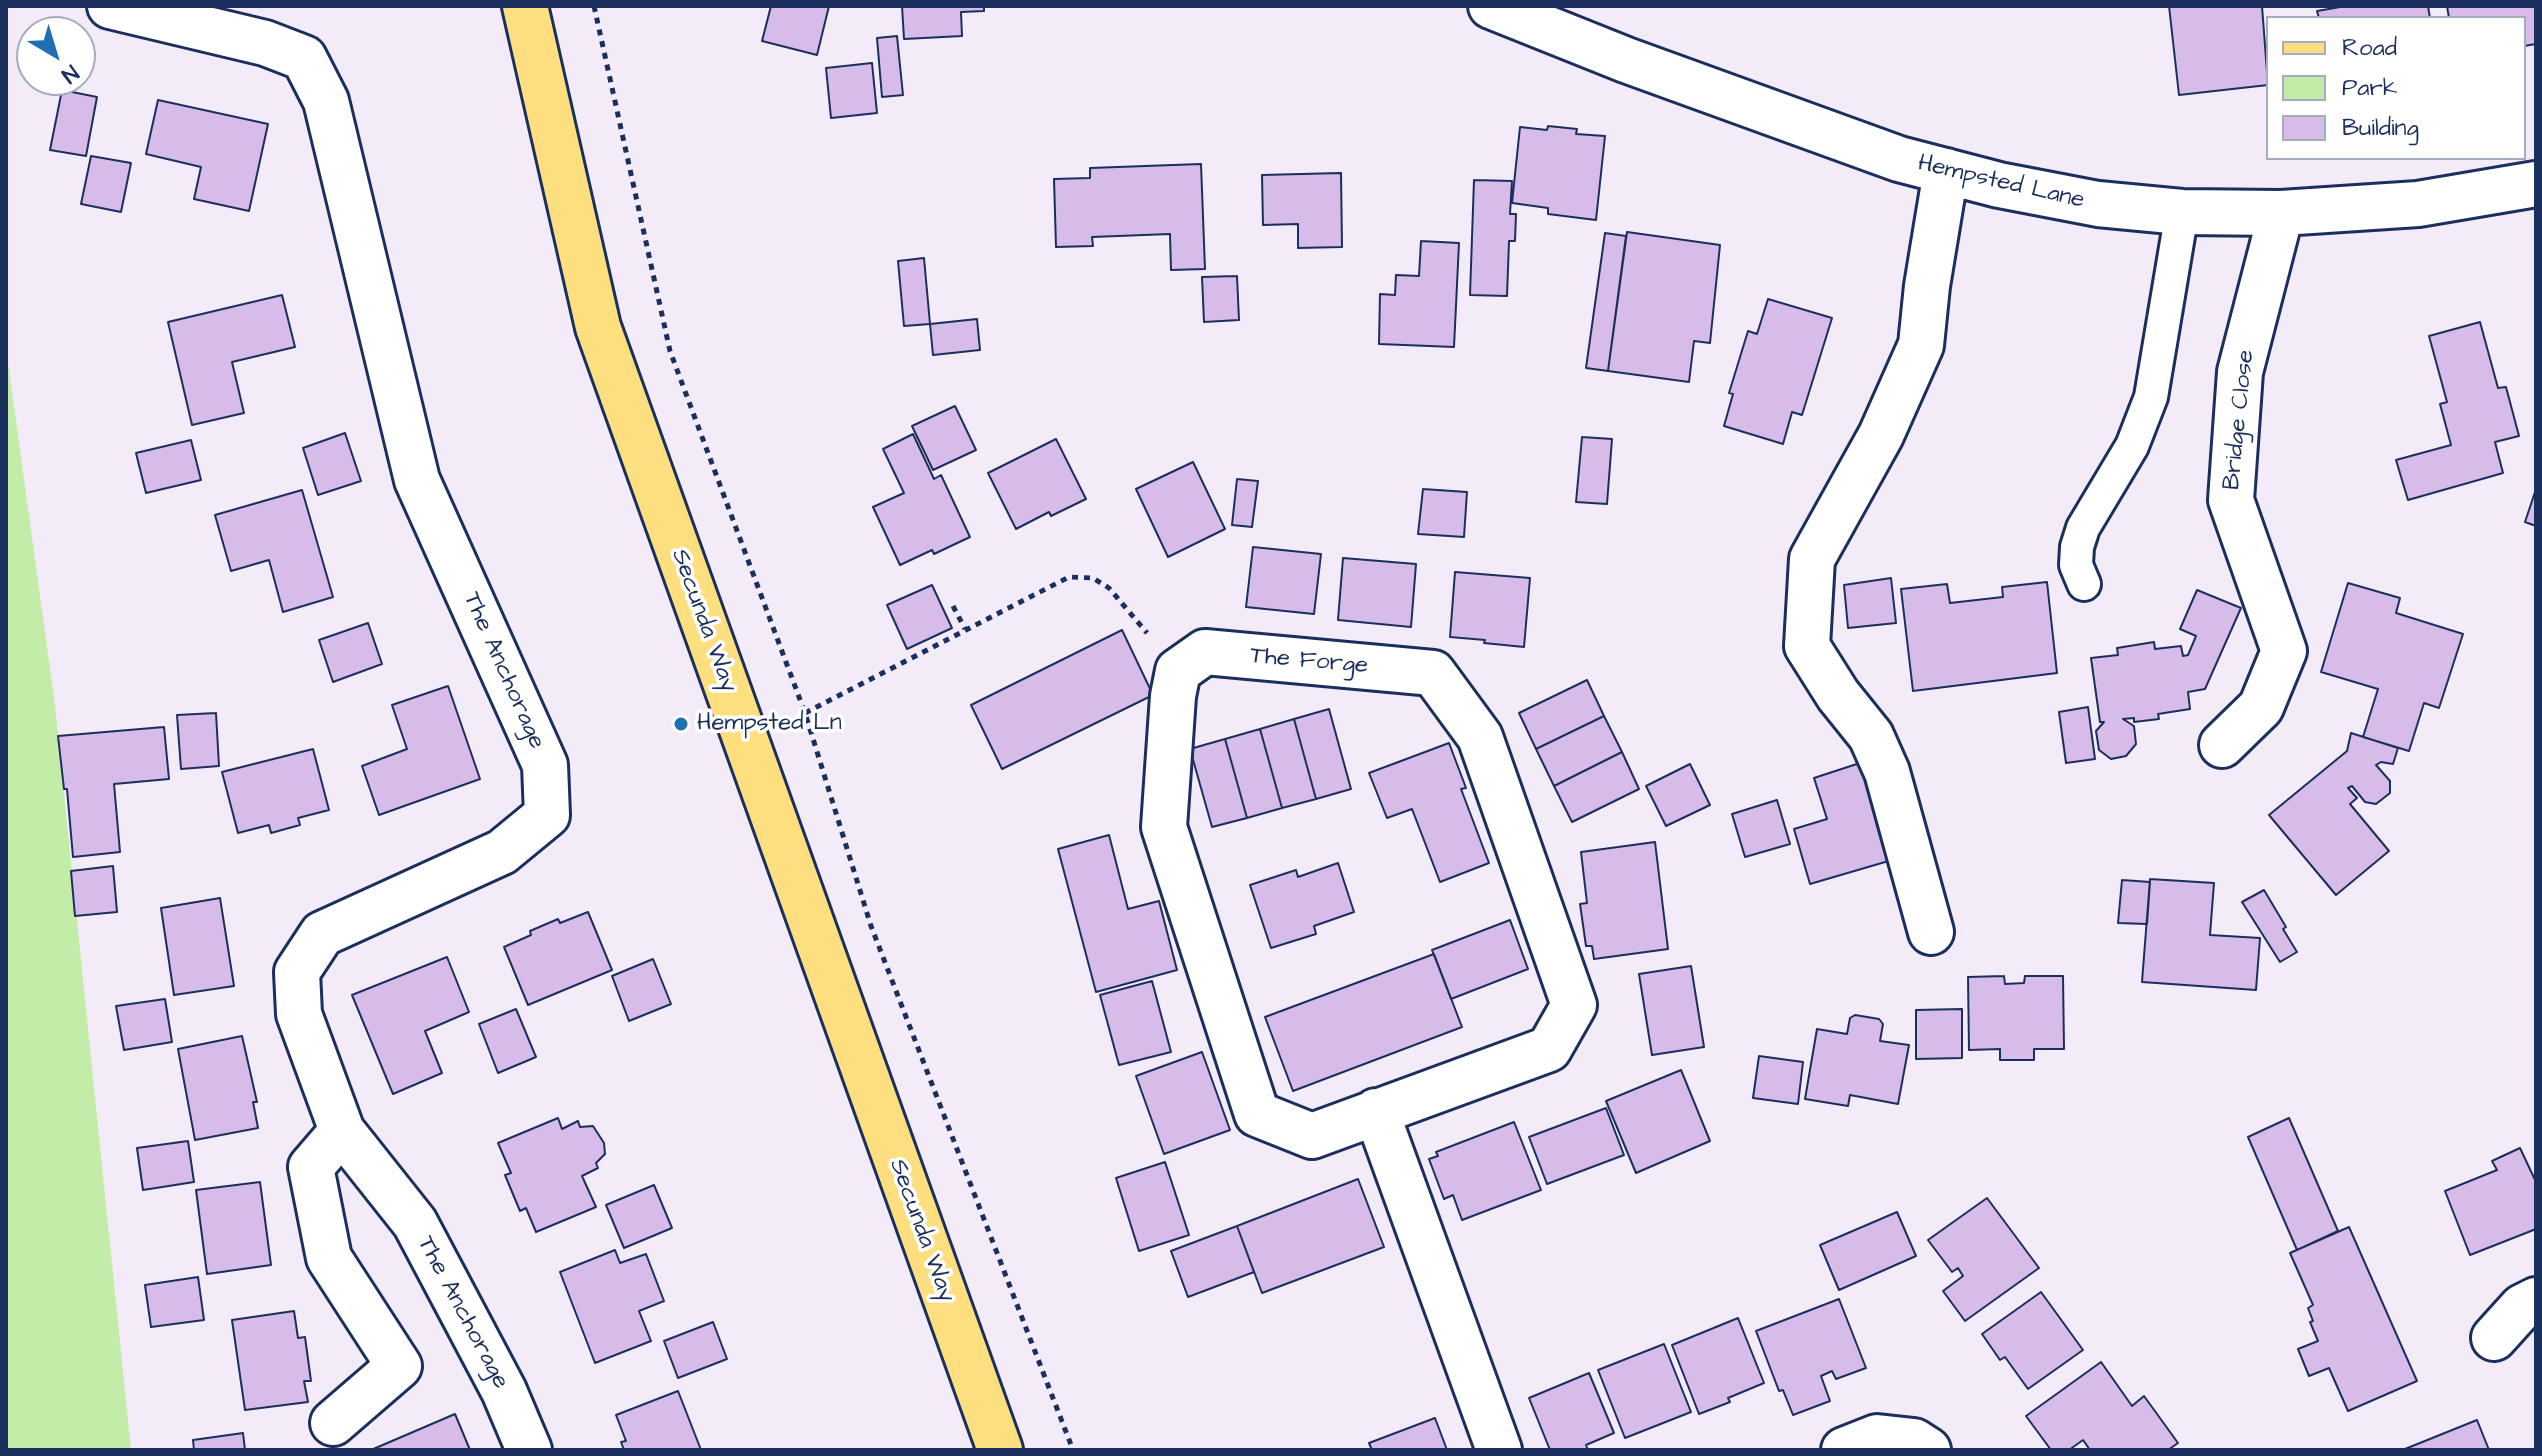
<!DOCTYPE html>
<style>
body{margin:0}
#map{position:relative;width:2542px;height:1456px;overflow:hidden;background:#f3ebf8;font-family:"Architects Daughter",sans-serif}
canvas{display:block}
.frame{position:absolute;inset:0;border:8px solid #1b2f5e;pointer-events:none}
.legend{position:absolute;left:2266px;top:16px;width:260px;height:144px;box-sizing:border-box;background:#fff;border:2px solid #a4acbf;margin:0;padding:10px 14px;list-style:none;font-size:24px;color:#1b2f5e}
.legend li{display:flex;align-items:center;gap:16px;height:40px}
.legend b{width:40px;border:2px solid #a4acbf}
.north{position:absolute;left:16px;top:16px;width:80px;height:80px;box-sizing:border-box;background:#fff;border:2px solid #a4acbf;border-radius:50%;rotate:142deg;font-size:22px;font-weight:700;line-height:32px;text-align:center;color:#1b2f5e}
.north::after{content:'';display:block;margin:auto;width:28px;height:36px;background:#1f6fb2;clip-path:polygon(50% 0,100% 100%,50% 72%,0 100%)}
</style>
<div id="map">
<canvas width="2542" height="1456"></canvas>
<div class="frame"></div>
<ul class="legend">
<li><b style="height:10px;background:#fedf80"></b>Road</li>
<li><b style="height:22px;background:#c2eca8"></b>Park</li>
<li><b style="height:22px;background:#d7bbe9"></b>Building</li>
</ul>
<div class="north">N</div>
</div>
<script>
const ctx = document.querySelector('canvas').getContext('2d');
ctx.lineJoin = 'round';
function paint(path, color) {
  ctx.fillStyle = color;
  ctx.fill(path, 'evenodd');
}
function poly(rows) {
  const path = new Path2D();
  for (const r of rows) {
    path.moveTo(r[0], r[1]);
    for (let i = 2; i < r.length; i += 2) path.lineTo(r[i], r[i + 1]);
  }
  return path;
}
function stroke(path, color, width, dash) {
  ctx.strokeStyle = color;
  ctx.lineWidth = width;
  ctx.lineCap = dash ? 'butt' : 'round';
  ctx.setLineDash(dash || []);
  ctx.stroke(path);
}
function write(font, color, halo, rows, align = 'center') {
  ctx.font = font + ' "Architects Daughter",sans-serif';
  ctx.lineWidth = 7;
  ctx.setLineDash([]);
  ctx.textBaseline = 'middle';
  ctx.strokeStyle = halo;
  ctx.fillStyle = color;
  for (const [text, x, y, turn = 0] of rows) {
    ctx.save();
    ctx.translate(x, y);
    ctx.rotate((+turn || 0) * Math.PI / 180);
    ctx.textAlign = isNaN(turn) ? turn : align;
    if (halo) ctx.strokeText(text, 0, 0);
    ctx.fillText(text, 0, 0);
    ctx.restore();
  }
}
paint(poly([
 [6,348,55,705,131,1450,6,1450]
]), '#c2eca8');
const building = poly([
 [771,6,829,6,817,55,762,41,771,6],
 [902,6,984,6,984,11,961,12,962,36,904,39,902,6],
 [2169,6,2262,6,2268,85,2179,95,2169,6],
 [2346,6,2428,6,2430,18,2319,18,2317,11,2346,6],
 [2447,6,2536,6,2536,44,2524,46,2524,18,2449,18,2447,6],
 [897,36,903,95,882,97,877,38,897,36],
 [872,63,877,113,831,118,826,68,872,63],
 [62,90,97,97,86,156,50,150,62,90],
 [158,100,268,124,249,211,194,199,201,167,146,154,158,100],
 [1548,126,1577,129,1576,134,1605,136,1596,220,1548,214,1548,208,1512,203,1520,127,1547,130,1548,126],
 [91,156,131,163,121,212,81,204,91,156],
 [1201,164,1205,269,1171,270,1170,234,1092,237,1093,246,1056,247,1054,179,1090,178,1090,168,1201,164],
 [1341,173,1342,247,1298,248,1298,224,1263,225,1262,175,1341,173],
 [1474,180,1512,181,1510,214,1516,214,1515,241,1509,241,1507,296,1470,295,1474,180],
 [1627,232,1720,245,1710,343,1694,341,1689,382,1608,371,1627,232],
 [1605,233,1626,236,1608,371,1586,368,1605,233],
 [1421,241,1459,243,1454,347,1379,344,1380,294,1395,295,1396,275,1419,276,1421,241],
 [924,258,930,324,904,326,898,261,924,258],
 [1237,276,1239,320,1204,322,1202,277,1237,276],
 [282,295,295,347,232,362,244,413,192,425,168,322,282,295],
 [1768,299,1832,318,1802,415,1792,412,1783,444,1724,426,1733,394,1729,393,1748,331,1757,334,1768,299],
 [977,319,980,350,933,355,930,324,977,319],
 [2480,322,2498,388,2506,387,2519,436,2495,442,2503,473,2408,500,2396,460,2451,445,2440,404,2447,402,2429,336,2480,322],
 [955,406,976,450,933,470,912,426,955,406],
 [345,433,361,481,318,495,303,448,345,433],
 [913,434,934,479,941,475,970,537,934,554,932,550,900,565,873,507,904,493,883,449,913,434],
 [1582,437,1612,439,1607,504,1576,502,1582,437],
 [1056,439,1086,499,1051,516,1049,512,1016,529,988,473,1056,439],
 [191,440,201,480,146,493,136,453,191,440],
 [1193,462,1225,529,1168,557,1136,489,1193,462],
 [1237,479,1258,481,1252,527,1232,525,1237,479],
 [1423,489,1467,492,1464,537,1418,534,1423,489],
 [2536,489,2536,526,2525,522,2536,489],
 [302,490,333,597,283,612,269,560,231,571,215,515,302,490],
 [1253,547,1321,554,1314,614,1246,607,1253,547],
 [1343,558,1416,564,1411,627,1338,620,1343,558],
 [1455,572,1530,578,1524,647,1484,643,1485,640,1450,637,1455,572],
 [1891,578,1896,623,1848,628,1844,585,1891,578],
 [2047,582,2057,673,1913,691,1901,589,1947,584,1950,603,2003,597,2002,587,2047,582],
 [2348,583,2400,598,2396,613,2463,634,2439,708,2424,703,2409,751,2363,737,2378,689,2321,672,2348,583],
 [932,585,952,628,907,649,887,605,932,585],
 [2197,590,2241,608,2205,689,2188,692,2190,709,2158,714,2159,719,2134,722,2134,718,2123,719,2134,726,2136,744,2126,756,2111,759,2099,750,2096,731,2104,722,2100,722,2091,658,2118,655,2117,648,2154,642,2155,649,2181,646,2183,656,2188,655,2196,636,2180,629,2197,590],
 [368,623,382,664,333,682,319,640,368,623],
 [1122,630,1153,695,1002,769,971,705,1122,630],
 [1587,680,1604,716,1536,749,1519,713,1587,680],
 [448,686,480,779,379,815,362,766,407,749,392,705,448,686],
 [2088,707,2095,759,2066,763,2059,712,2088,707],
 [1329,709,1351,789,1316,799,1294,719,1329,709],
 [216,713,219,766,181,769,177,715,216,713],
 [1604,716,1622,752,1554,786,1536,749,1604,716],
 [1294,719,1316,799,1282,808,1260,729,1294,719],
 [164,727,169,779,114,784,120,852,73,857,67,789,64,789,58,736,164,727],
 [1260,729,1282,808,1247,818,1225,739,1260,729],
 [2351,733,2398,748,2393,764,2381,762,2376,765,2390,781,2390,793,2376,804,2365,802,2352,786,2348,788,2357,798,2350,804,2389,851,2336,895,2269,815,2347,751,2351,733],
 [1225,739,1247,818,1212,827,1190,749,1225,739],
 [1449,743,1466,788,1461,789,1489,863,1440,882,1412,809,1387,818,1369,773,1449,743],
 [313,749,329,810,298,818,300,825,271,833,269,825,238,833,222,772,313,749],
 [1622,752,1639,789,1572,822,1554,786,1622,752],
 [1863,762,1892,860,1810,884,1794,829,1827,819,1814,778,1863,762],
 [1690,764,1710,805,1666,826,1646,786,1690,764],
 [1777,800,1790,844,1745,857,1732,814,1777,800],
 [1109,835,1128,909,1159,901,1177,970,1096,992,1058,849,1109,835],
 [1655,842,1668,949,1594,959,1592,946,1586,946,1580,904,1587,903,1581,852,1655,842],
 [1338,863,1354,912,1314,926,1316,934,1271,948,1250,885,1296,870,1298,877,1338,863],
 [113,866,117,912,75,916,71,871,113,866],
 [2150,879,2214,883,2210,935,2260,938,2256,990,2142,982,2150,879],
 [2122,880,2150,882,2147,924,2118,923,2122,880],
 [2264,890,2286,927,2283,929,2297,952,2280,962,2242,902,2264,890],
 [220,898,234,986,174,995,161,908,220,898],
 [588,912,612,970,528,1005,504,947,531,935,530,931,558,919,560,923,588,912],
 [1510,920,1528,969,1451,999,1432,950,1510,920],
 [1434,954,1462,1027,1293,1091,1265,1017,1434,954],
 [447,957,469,1012,425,1031,442,1073,393,1094,352,995,447,957],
 [653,959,671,1004,629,1021,612,976,653,959],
 [1691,966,1704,1047,1652,1055,1639,974,1691,966],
 [2004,976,2005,984,2024,983,2025,976,2063,976,2064,1049,2034,1049,2034,1060,2000,1060,2000,1049,1969,1050,1968,977,2004,976],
 [1152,981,1171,1052,1119,1065,1100,995,1152,981],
 [165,999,172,1042,124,1050,116,1006,165,999],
 [516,1009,536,1057,498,1073,479,1024,516,1009],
 [1962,1009,1962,1058,1916,1059,1916,1010,1962,1009],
 [1855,1015,1879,1019,1883,1024,1880,1041,1909,1045,1898,1104,1850,1095,1848,1106,1805,1099,1817,1029,1847,1034,1850,1018,1855,1015],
 [242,1036,257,1102,253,1102,258,1128,195,1140,178,1049,242,1036],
 [1202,1052,1230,1130,1164,1154,1136,1076,1202,1052],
 [1759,1056,1803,1062,1798,1104,1753,1098,1759,1056],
 [1681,1070,1710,1141,1636,1173,1606,1101,1681,1070],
 [1606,1108,1624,1155,1547,1184,1529,1137,1606,1108],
 [558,1118,562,1129,578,1121,580,1127,593,1126,604,1143,605,1154,596,1163,598,1168,582,1176,596,1207,536,1232,526,1208,520,1211,505,1175,511,1173,498,1143,558,1118],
 [2289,1118,2338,1231,2297,1250,2248,1137,2289,1118],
 [1514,1122,1541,1190,1462,1220,1453,1195,1444,1199,1429,1159,1438,1156,1436,1152,1514,1122],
 [188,1141,194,1182,143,1190,137,1148,188,1141],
 [2520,1148,2536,1182,2536,1229,2470,1255,2445,1191,2497,1170,2492,1161,2520,1148],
 [1165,1162,1189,1235,1139,1251,1116,1178,1165,1162],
 [1358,1179,1384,1247,1262,1293,1237,1226,1358,1179],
 [260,1182,271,1265,207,1274,196,1190,260,1182],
 [654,1185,672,1228,624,1248,606,1205,654,1185],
 [1987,1198,2039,1268,1965,1321,1943,1291,1963,1276,1958,1268,1952,1272,1928,1240,1987,1198],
 [1897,1212,1916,1256,1839,1290,1820,1245,1897,1212],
 [1237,1226,1254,1272,1188,1297,1171,1251,1237,1226],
 [2349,1227,2417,1381,2348,1411,2329,1368,2309,1376,2298,1349,2318,1341,2310,1322,2313,1321,2308,1308,2313,1305,2290,1253,2349,1227],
 [615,1250,620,1263,646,1254,664,1301,639,1311,651,1341,595,1363,560,1272,615,1250],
 [198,1277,204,1320,151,1327,145,1285,198,1277],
 [2041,1292,2083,1350,2028,1389,2005,1357,2000,1360,1982,1334,2041,1292],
 [1839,1299,1866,1368,1836,1379,1832,1371,1821,1376,1830,1401,1793,1415,1783,1390,1779,1391,1756,1331,1839,1299],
 [294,1311,298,1338,305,1337,311,1381,304,1381,308,1402,245,1410,232,1320,294,1311],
 [1738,1318,1764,1383,1728,1398,1730,1402,1699,1414,1672,1345,1738,1318],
 [713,1322,727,1359,678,1378,664,1341,713,1322],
 [1664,1344,1691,1412,1625,1438,1598,1370,1664,1344],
 [2101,1362,2132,1406,2144,1396,2178,1443,2168,1450,2090,1450,2083,1440,2069,1450,2051,1450,2026,1416,2101,1362],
 [1589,1373,1614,1433,1586,1445,1588,1450,1550,1450,1529,1398,1589,1373],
 [678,1391,701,1450,624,1450,621,1442,626,1441,616,1415,678,1391],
 [455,1414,470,1450,371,1450,455,1414],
 [1435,1418,1447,1450,1372,1450,1369,1443,1435,1418],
 [2477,1420,2489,1450,2405,1450,2405,1449,2477,1420],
 [243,1433,245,1450,194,1450,193,1440,243,1433]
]);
paint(building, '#d7bbe9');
stroke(building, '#1b2f5e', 2);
const service = poly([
 [2084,584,2076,565,2077,547,2083,528,2132,446,2151,397,2182,212]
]);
const minor = poly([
 [110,6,265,43,304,58,326,101,417,480,545,765,547,815,502,852,322,934,297,972,299,1014,342,1131,415,1223,504,1391,529,1450],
 [1491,6,1626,60,1899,159,1999,185,2098,204,2182,212,2281,213,2418,204,2536,184],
 [1205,652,1433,673,1480,737,1574,1005,1549,1049,1312,1136,1257,1114,1164,827,1173,696,1178,671,1205,652],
 [2222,745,2261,707,2284,651,2231,500,2240,372,2281,213],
 [1931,932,1887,772,1871,736,1838,695,1807,646,1812,559,1881,435,1921,345,1927,286,1946,171],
 [1376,1111,1499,1450],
 [2494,1338,2522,1307,2536,1300],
 [333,1423,399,1366,329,1258,311,1167,342,1131],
 [1844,1450,1877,1437,1914,1441,1928,1450]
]);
const primary = poly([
 [525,6,598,327,1000,1450]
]);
stroke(service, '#1b2f5e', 38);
stroke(minor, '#1b2f5e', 50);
stroke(primary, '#1b2f5e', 50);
stroke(poly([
 [594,6,670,351,805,713,871,926,1073,1450],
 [953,606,965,629],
 [805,713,1069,577,1093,578,1109,588,1147,633]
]), '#1b2f5e', 5, [6, 6]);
stroke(service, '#fff', 32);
stroke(minor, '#fff', 44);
stroke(primary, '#fedf80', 44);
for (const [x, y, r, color] of [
 [681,724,8,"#1f6fb2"]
]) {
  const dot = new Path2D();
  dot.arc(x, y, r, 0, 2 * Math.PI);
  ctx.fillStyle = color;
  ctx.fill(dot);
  stroke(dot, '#fff', 3);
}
write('24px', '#1b2f5e', '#fff', [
 ["Hempsted Lane",2001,183,13],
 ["Bridge Close",2240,420,-84],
 ["Secunda Way",703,621,70],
 ["The Forge",1309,662,5],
 ["The Anchorage",503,671,66],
 ["Secunda Way",921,1231,70],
 ["The Anchorage",462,1313,62]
]);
write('24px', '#1b2f5e', '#fff', [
 ["Hempsted Ln",697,724]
], 'left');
</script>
